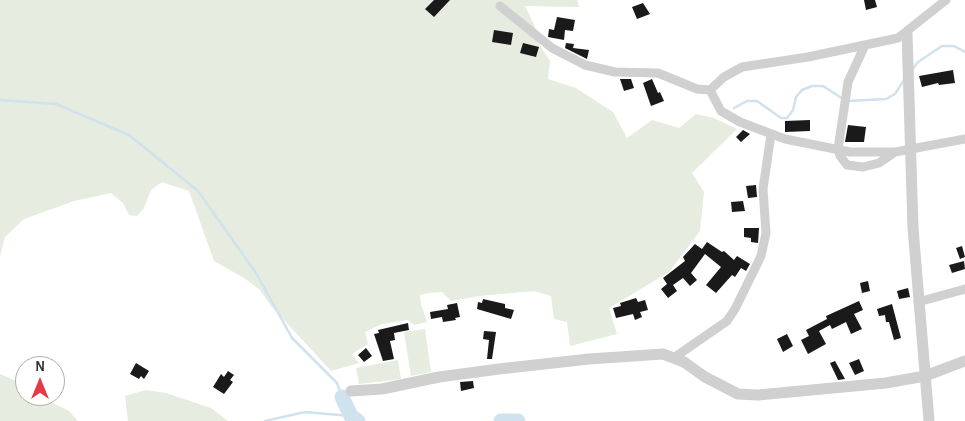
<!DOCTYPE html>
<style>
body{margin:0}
#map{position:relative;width:965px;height:421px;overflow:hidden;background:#fff;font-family:"Alegreya Sans",sans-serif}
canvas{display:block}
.north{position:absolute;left:15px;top:356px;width:50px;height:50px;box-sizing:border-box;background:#fff;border:1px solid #adadad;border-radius:50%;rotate:0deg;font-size:14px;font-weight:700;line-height:20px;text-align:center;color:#333}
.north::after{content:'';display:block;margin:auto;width:18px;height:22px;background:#e63946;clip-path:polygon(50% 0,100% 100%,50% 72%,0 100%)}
</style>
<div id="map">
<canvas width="965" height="421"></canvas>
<div class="north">N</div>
</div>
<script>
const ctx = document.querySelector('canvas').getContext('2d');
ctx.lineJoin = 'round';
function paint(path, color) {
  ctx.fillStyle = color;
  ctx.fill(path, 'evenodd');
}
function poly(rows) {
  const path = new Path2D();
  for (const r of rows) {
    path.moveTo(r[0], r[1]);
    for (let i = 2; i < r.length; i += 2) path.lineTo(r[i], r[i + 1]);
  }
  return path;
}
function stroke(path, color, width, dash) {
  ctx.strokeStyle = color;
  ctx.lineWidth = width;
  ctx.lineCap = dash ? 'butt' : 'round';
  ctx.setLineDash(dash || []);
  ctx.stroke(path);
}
paint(poly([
 [0,0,577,0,579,7,525,6,535,27,539,44,550,61,548,79,576,88,613,112,627,138,652,120,679,128,696,114,714,118,737,129,692,173,704,192,700,231,669,272,609,308,617,334,570,346,567,322,554,319,551,296,534,291,479,296,451,301,442,292,429,293,420,295,421,304,427,322,414,325,408,320,382,324,365,332,368,344,352,354,359,363,331,371,271,306,260,290,244,278,214,261,189,191,162,182,151,190,144,208,137,216,129,215,123,203,111,193,74,201,24,219,5,237,0,256],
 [425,329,431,372,411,376,404,332],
 [398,360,401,379,359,384,356,368],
 [0,374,25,385,25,396,39,396,69,411,78,421,0,421],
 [146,390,166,393,211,408,228,421,128,421,125,396]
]), '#e6ecdf');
stroke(poly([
 [912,70,918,62,942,46,954,46,965,52],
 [0,100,56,104,129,135,198,191,256,273,292,338,337,383,342,397],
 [848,101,886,99,895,94,904,80],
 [734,108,747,101,757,101,781,118,787,118,793,110,796,97,802,90,812,86,823,86,843,99],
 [265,421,305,412,351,416]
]), '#cfe2ee', 2.5);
stroke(poly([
 [342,397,351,416,358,421],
 [501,421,518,421]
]), '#cfe2ee', 15);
paint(poly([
 [434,0,450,0,434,17,425,9],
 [864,0,875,0,877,7,866,10],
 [643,3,650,14,637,19,632,7],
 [557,17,575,20,573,31,565,30,564,40,548,37,549,29,554,30],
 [494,30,513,33,511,45,492,42],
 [523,43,539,47,536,57,520,53],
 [566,43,574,44,573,48,589,50,587,59,565,48],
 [953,70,955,83,939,85,938,83,922,87,919,76],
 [620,79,631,79,634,88,624,91],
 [652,79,658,93,660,92,664,101,651,106,643,83],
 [810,120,810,131,785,132,785,121],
 [848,125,866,127,864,142,845,142],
 [743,130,750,134,741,142,736,137],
 [756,185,757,197,748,198,746,186],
 [743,201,745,211,732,212,731,202],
 [744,228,759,228,758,243,751,242,751,238,744,237],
 [707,242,722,252,724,251,734,260,737,256,750,264,746,271,741,268,735,277,732,275,716,293,706,285,721,267,705,254,691,273,697,280,690,286,683,278,673,285,677,291,668,298,661,289,667,284,663,278,685,261,683,257,695,244,702,249],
 [962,246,965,257,960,259,956,248],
 [964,261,965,269,952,273,949,265],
 [868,281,870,291,862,293,860,283],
 [908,288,910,297,899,299,897,291],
 [636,298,638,302,645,300,648,310,640,312,642,317,635,320,633,314,616,318,613,308,621,306,620,303],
 [483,299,505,304,505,308,514,310,511,319,477,309,478,302,482,303],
 [859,301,863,310,854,314,862,329,851,334,846,322,832,329,830,325,819,331,826,344,808,354,801,340,809,336,806,330,827,319,826,316],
 [457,303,460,317,455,318,456,320,443,322,442,317,431,319,430,312,448,309,447,305],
 [892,304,901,338,894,340,889,322,886,322,885,315,879,316,877,309],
 [408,323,409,330,394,333,395,340,390,341,394,359,383,361,374,334,379,333,378,330],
 [484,331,496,332,492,359,487,359,489,340,483,339],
 [787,334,793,346,783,352,777,339],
 [366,348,372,356,364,362,358,355],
 [859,359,864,371,855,375,849,363],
 [835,361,845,379,838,380,830,363],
 [136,363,149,371,144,379,141,376,139,379,130,374],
 [228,371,234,375,230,380,233,382,224,394,213,387,221,374,224,377],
 [473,381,474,388,461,391,460,382]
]), '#1a1a1a');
stroke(poly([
 [500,6,552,48,585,65,615,72,658,73,697,89,710,90],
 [865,45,848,82,838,149,840,156,847,165,863,167,879,163,895,152],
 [710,90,721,111,740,122,785,139,850,152,895,152,965,139],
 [710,90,724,77,742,67,808,57,898,38,946,0],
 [918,302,965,289],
 [675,357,727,321,735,309,761,256,766,233,763,189,771,134]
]), '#d0d0d0', 9);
stroke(poly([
 [907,33,913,228,929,421],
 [351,391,382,389,439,377,499,369,589,359,663,354,684,362,705,377,738,394,758,395,886,383,925,376,965,361]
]), '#d0d0d0', 11);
</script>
